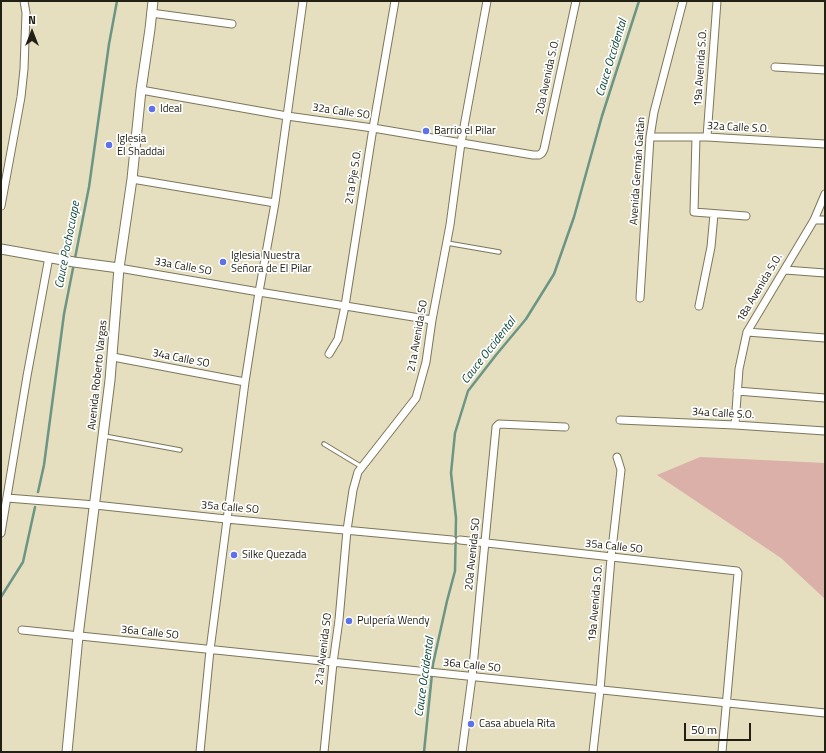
<!DOCTYPE html>
<meta charset="utf-8">
<style>
body{margin:0}
#map{position:relative;width:826px;height:753px;overflow:hidden;background:#e5dfc0;font-family:"Titillium Web",sans-serif}
canvas{display:block}
.frame{position:absolute;inset:0;border:2px solid #222014;pointer-events:none}
.north{position:absolute;left:12px;top:12px;width:40px;height:40px;-webkit-text-stroke:3px #fff;paint-order:stroke;rotate:0deg;font-size:11px;font-weight:700;line-height:16px;text-align:center;color:#222014}
.north::after{content:'';display:block;margin:auto;width:14px;height:18px;background:#222014;clip-path:polygon(50% 0,100% 100%,50% 72%,0 100%)}
.scale{position:absolute;left:684px;top:723px;width:67px;height:18px;box-sizing:border-box;border:2px solid #222014;border-top:0;padding-left:5px;font-size:12px;line-height:14px;white-space:nowrap;color:#222014;-webkit-text-stroke:3px #fff;paint-order:stroke}
</style>
<div id="map">
<canvas width="826" height="753"></canvas>
<div class="frame"></div>
<div class="north">N</div>
<div class="scale">50 m</div>
</div>
<script>
const ctx = document.querySelector('canvas').getContext('2d');
ctx.lineJoin = 'round';
function paint(path, color) {
  ctx.fillStyle = color;
  ctx.fill(path, 'evenodd');
}
function poly(rows) {
  const path = new Path2D();
  for (const r of rows) {
    path.moveTo(r[0], r[1]);
    for (let i = 2; i < r.length; i += 2) path.lineTo(r[i], r[i + 1]);
  }
  return path;
}
function stroke(path, color, width, dash) {
  ctx.strokeStyle = color;
  ctx.lineWidth = width;
  ctx.lineCap = dash ? 'butt' : 'round';
  ctx.setLineDash(dash || []);
  ctx.stroke(path);
}
function write(font, color, halo, rows, align = 'center') {
  ctx.font = font + ' "Titillium Web",sans-serif';
  ctx.lineWidth = 3.5;
  ctx.setLineDash([]);
  ctx.textBaseline = 'middle';
  ctx.strokeStyle = halo;
  ctx.fillStyle = color;
  for (const [text, x, y, turn = 0] of rows) {
    ctx.save();
    ctx.translate(x, y);
    ctx.rotate((+turn || 0) * Math.PI / 180);
    ctx.textAlign = isNaN(turn) ? turn : align;
    if (halo) ctx.strokeText(text, 0, 0);
    ctx.fillText(text, 0, 0);
    ctx.restore();
  }
}
paint(poly([
 [700,457,825,463,825,599,781,558,657,475]
]), '#dbb0a9');
stroke(poly([
 [38,492,44,465,64,314,89,187,109,44,117,1],
 [1,597,23,562,35,507],
 [424,752,433,664,447,601,455,571,456,518,451,473,455,433,468,391,496,355,526,319,554,274,574,217,602,116,639,1]
]), '#6b9584', 2.5);
const service = poly([
 [447,243,499,252],
 [104,436,180,450],
 [324,444,362,467]
]);
const minor = poly([
 [151,13,232,24],
 [775,67,825,70],
 [141,90,287,116,373,128,533,155,539,155,542,153,544,149,576,1],
 [650,137,707,137,825,144],
 [696,137,694,212,746,216],
 [707,137,717,1],
 [132,179,275,203],
 [1,206,21,97,24,69,26,13,24,1],
 [814,220,825,220],
 [119,268,259,292,432,320],
 [785,270,825,273],
 [640,298,650,137,654,112,683,1],
 [699,306,711,247,714,214],
 [747,332,825,338],
 [329,354,338,339,345,306,373,128,395,1],
 [113,357,245,382],
 [737,391,825,398],
 [620,420,735,425,825,431],
 [735,425,739,369,747,332,814,220,825,194],
 [7,498,95,505,226,519,452,540],
 [1,533,27,376,49,257],
 [460,540,737,571,738,573,722,752],
 [22,630,825,713],
 [200,752,210,650,245,382,259,292,275,203,303,1],
 [324,752,333,663,339,620,347,530,353,490,358,472,416,398,426,362,432,320,450,225,461,143,487,1],
 [462,752,472,677,496,427,499,424,565,427],
 [593,752,600,690,611,558,621,470,617,457]
]);
const tertiary = poly([
 [1,249,74,262,119,268],
 [67,752,78,636,110,380,119,268,132,179,141,90,150,29,153,1]
]);
stroke(service, '#7c765a', 5.5);
stroke(minor, '#7c765a', 9);
stroke(tertiary, '#7c765a', 11);
stroke(service, '#fff', 3.5);
stroke(minor, '#fff', 7);
stroke(tertiary, '#fff', 9);
for (const [x, y, r, color] of [
 [152,109,4,"#5d71e8"],
 [426,131,4,"#5d71e8"],
 [109,145,4,"#5d71e8"],
 [223,262,4,"#5d71e8"],
 [234,555,4,"#5d71e8"],
 [349,621,4,"#5d71e8"],
 [471,724,4,"#5d71e8"]
]) {
  const dot = new Path2D();
  dot.arc(x, y, r, 0, 2 * Math.PI);
  ctx.fillStyle = color;
  ctx.fill(dot);
  stroke(dot, '#fff', 1.5);
}
write('11px', '#222014', '#fff', [
 ["19a Avenida S.O.",701,68,-86],
 ["20a Avenida S.O.",548,77,-78],
 ["32a Calle SO",341,112,8],
 ["32a Calle S.O.",738,128,3],
 ["Avenida Germán Gaitán",638,171,-86],
 ["21a Pje S.O.",354,177,-81],
 ["33a Calle SO",183,267,10],
 ["18a Avenida S.O.",760,288,-59],
 ["21a Avenida SO",418,336,-80],
 ["34a Calle SO",181,359,11],
 ["Avenida Roberto Vargas",98,375,-84],
 ["34a Calle S.O.",723,414,3],
 ["35a Calle SO",230,508,5],
 ["35a Calle SO",614,547,6],
 ["20a Avenida SO",473,554,-84],
 ["19a Avenida S.O.",596,603,-85],
 ["36a Calle SO",150,633,6],
 ["21a Avenida SO",324,649,-83],
 ["36a Calle SO",472,666,6]
]);
write('11px', '#222014', '#fff', [
 ["Ideal",160,109],
 ["Barrio el Pilar",434,131],
 ["Iglesia",117,139],
 ["El Shaddai",117,152],
 ["Iglesia Nuestra",231,256],
 ["Señora de El Pilar",231,269],
 ["Silke Quezada",242,555],
 ["Pulpería Wendy",357,621],
 ["Casa abuela Rita",479,724]
], 'left');
write('italic 12px', '#0b4736', '#fff', [
 ["Cauce Occidental",612,58,-73],
 ["Cauce Pochocuape",68,245,-79],
 ["Cauce Occidental",489,351,-52],
 ["Cauce Occidental",425,677,-82]
]);
</script>
